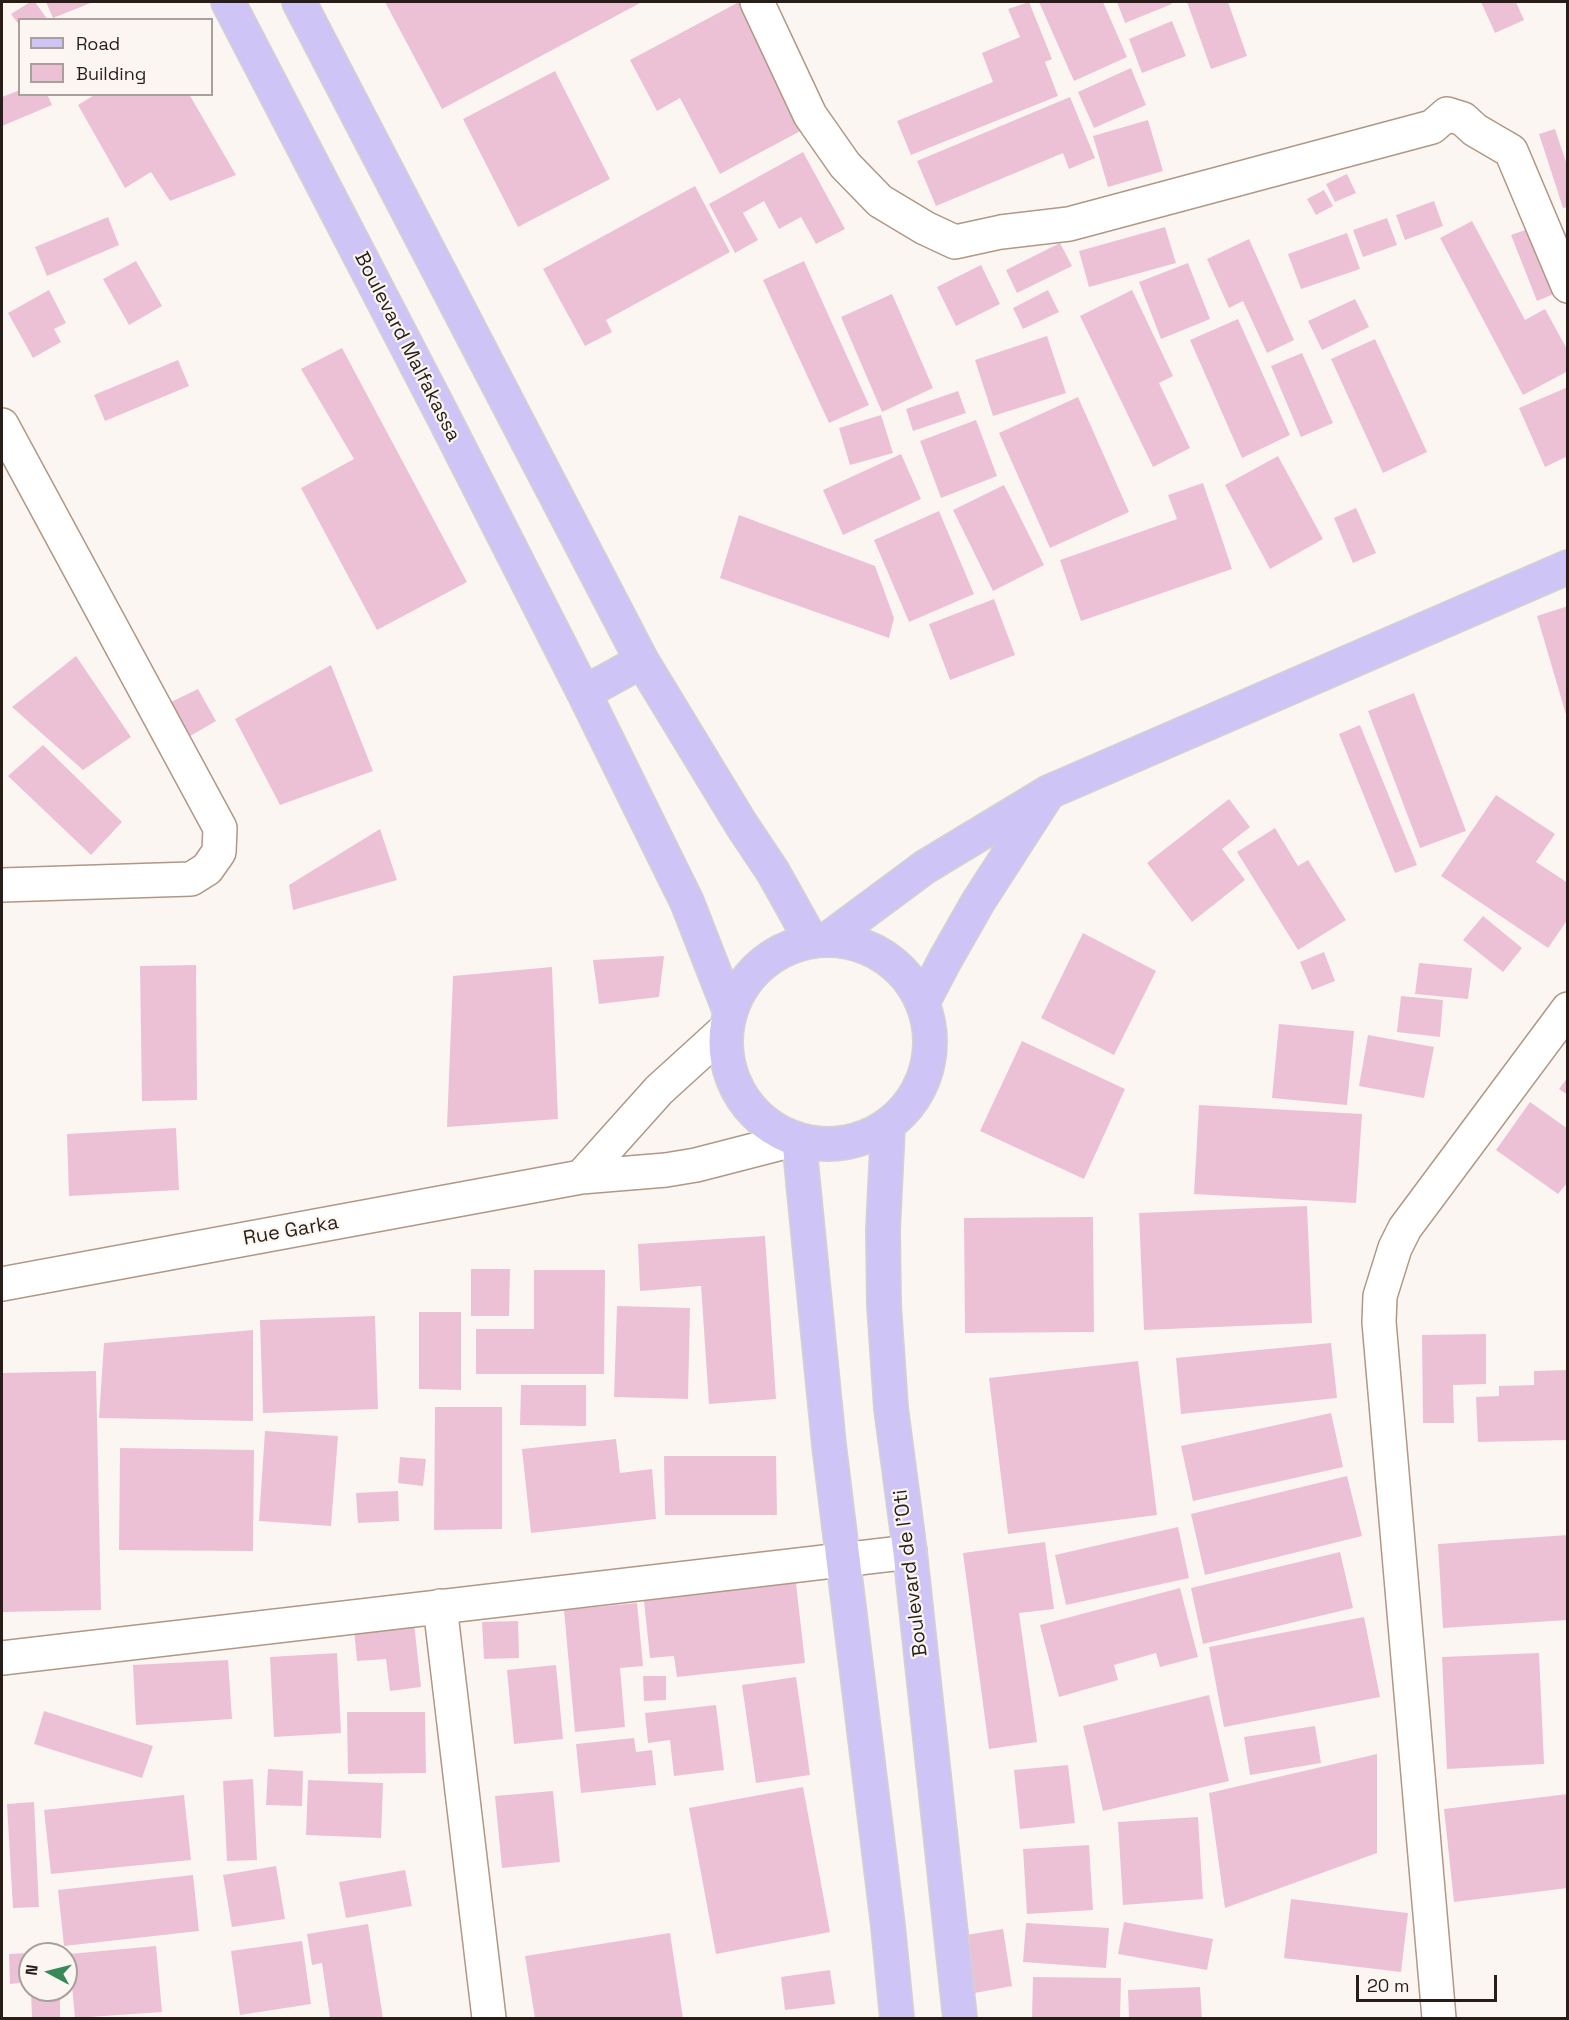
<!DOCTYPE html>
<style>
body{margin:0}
#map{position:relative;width:1569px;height:2020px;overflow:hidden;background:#fcf6f3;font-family:"Space Grotesk",sans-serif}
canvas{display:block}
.frame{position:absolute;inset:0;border:3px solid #281e17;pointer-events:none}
.legend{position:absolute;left:18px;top:18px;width:195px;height:78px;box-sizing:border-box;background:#fcf6f3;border:2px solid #a7a09b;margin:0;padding:8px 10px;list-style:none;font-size:18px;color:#281e17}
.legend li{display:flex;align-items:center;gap:12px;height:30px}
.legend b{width:30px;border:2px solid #a7a09b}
.north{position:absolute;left:18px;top:1942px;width:60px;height:60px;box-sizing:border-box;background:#fcf6f3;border:2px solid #a7a09b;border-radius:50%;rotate:277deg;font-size:16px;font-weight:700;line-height:24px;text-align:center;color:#281e17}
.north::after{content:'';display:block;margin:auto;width:21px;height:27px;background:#38895a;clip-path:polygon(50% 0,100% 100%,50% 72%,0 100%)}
.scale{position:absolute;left:1356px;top:1975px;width:141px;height:27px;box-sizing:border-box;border:3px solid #281e17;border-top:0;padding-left:8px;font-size:18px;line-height:21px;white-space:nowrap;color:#281e17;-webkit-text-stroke:4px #fcf6f3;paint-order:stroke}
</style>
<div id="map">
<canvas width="1569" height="2020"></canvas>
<div class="frame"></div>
<ul class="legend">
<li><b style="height:8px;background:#cec4f6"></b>Road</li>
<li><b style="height:16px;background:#edc1d5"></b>Building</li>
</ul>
<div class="north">N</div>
<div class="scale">20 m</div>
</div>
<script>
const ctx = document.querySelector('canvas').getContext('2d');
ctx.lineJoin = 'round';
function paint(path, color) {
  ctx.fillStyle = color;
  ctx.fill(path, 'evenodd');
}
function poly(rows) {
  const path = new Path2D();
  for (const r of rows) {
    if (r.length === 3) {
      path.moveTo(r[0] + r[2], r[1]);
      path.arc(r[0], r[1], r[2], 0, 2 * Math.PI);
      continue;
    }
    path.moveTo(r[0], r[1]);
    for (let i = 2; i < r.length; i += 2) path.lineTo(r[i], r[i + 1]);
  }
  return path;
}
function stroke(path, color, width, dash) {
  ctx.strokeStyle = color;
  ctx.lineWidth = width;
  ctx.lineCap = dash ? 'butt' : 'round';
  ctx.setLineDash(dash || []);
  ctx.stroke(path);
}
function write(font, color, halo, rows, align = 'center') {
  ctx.font = font + ' "Space Grotesk",sans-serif';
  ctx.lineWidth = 4.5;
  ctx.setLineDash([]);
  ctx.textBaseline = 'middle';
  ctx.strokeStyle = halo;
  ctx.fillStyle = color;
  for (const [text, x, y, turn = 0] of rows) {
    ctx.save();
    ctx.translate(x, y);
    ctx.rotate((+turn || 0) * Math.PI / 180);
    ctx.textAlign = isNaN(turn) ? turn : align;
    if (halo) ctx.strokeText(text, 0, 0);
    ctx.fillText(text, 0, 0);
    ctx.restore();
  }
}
paint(poly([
 [30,2,35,2,48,20,20,20,20,26,11,14],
 [46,2,93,2,53,18],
 [385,2,642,2,442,109],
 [739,2,806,128,720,174,680,98,657,111,630,60],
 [1029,2,1052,59,1045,62,1058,96,911,155,897,121,993,82,982,53,1020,37,1008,9],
 [1039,2,1103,2,1127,57,1074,81],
 [1117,2,1171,2,1172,4,1125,23],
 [1187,2,1228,2,1247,56,1211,69],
 [1481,2,1516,2,1524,20,1495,33],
 [1172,21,1186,56,1142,73,1129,39],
 [1131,68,1146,105,1094,128,1078,92],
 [555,71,610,179,518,227,463,119],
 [20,90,20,94,47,94,52,105,2,126,2,97],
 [96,94,189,94,236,175,170,201,151,172,125,188,78,105],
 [1070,97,1095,158,1069,169,1063,153,936,206,917,161],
 [1148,120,1163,171,1108,187,1093,136],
 [1555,129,1568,168,1568,207,1563,208,1539,134],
 [803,152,845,229,816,244,801,217,779,229,764,201,743,213,758,240,735,253,709,204],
 [1347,174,1356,193,1335,202,1326,184],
 [695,186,730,252,606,320,612,332,585,346,543,269],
 [1324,190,1333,206,1316,215,1307,199],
 [1434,201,1443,226,1405,240,1396,215],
 [108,217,119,245,47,276,35,247],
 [1387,218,1397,245,1363,257,1353,230],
 [1472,221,1525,320,1545,309,1568,351,1568,371,1523,395,1440,238],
 [1165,227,1176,263,1089,287,1079,251],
 [1528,229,1554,294,1537,301,1511,235],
 [1347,233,1360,269,1301,289,1288,254],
 [1249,239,1294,340,1267,353,1243,301,1229,308,1207,259],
 [1060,243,1072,266,1017,293,1006,270],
 [136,261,162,306,129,325,103,279],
 [804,261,869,405,829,423,763,280],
 [1188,263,1210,319,1161,339,1139,282],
 [981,265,1000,304,956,326,937,287],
 [49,290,66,323,54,329,61,342,33,358,8,313],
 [1048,290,1059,312,1023,329,1013,308],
 [1132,290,1173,376,1159,383,1190,448,1153,467,1080,316],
 [892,294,933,388,882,412,841,317],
 [1355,299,1369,327,1322,350,1308,321],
 [1238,319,1290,435,1242,458,1190,340],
 [1047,336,1066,393,993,416,975,360],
 [1375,339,1427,452,1383,473,1331,359],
 [342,348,467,582,377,630,301,488,354,459,301,369],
 [1302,353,1333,423,1301,437,1271,366],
 [178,360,189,386,105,421,94,395],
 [1568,387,1568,456,1545,467,1519,408],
 [958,391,966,413,913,431,906,409],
 [1078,397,1129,512,1050,548,999,433],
 [881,415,893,453,850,465,839,428],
 [976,420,997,476,941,498,920,441],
 [901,454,921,499,843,535,823,490],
 [1278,456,1323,539,1270,569,1225,485],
 [1203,483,1232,569,1081,621,1060,560,1177,519,1168,495],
 [1004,485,1044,565,993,591,953,510],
 [1356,508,1376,553,1353,563,1334,518],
 [939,511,974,594,909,622,874,540],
 [739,515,875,566,894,618,889,638,720,578],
 [994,599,1015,655,950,680,929,624],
 [1568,606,1568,718,1567,718,1537,616],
 [76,656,131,737,83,770,12,707],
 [331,665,373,771,280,805,235,719],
 [198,689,216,721,185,739,167,704],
 [1414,693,1466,831,1420,848,1368,711],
 [1360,725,1417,865,1395,873,1339,734],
 [43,745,122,822,91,855,8,776],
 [1496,795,1555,834,1536,862,1568,883,1568,919,1548,948,1441,876],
 [1229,799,1250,827,1222,849,1245,880,1192,922,1147,863],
 [1275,828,1298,866,1308,860,1346,920,1298,950,1237,852],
 [380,829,397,880,293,910,289,885],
 [1483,916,1522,948,1503,972,1463,940],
 [1083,933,1156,971,1114,1055,1041,1018],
 [1324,952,1335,981,1312,990,1300,962],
 [664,956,659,997,599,1004,593,960],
 [1419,963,1472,968,1468,999,1415,994],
 [196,965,197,1100,142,1101,140,966],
 [552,967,558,1119,447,1127,453,976],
 [1401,996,1443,1000,1440,1037,1397,1032],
 [1279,1024,1354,1031,1347,1105,1272,1098],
 [1368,1035,1434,1047,1424,1098,1359,1086],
 [1022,1041,1125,1089,1084,1179,980,1131],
 [1568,1077,1568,1095,1559,1089],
 [1530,1102,1568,1129,1568,1182,1558,1194,1496,1150],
 [1199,1105,1362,1114,1356,1203,1194,1194],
 [176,1128,179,1190,69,1196,67,1134],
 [1307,1206,1312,1323,1144,1330,1139,1213],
 [1093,1217,1094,1332,965,1333,964,1218],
 [765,1236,776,1399,709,1404,701,1286,640,1291,638,1244],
 [471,1269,510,1269,509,1316,471,1316],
 [534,1270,605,1270,604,1374,476,1374,476,1329,534,1329],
 [617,1306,690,1308,688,1399,614,1397],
 [419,1312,461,1312,461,1390,419,1389],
 [375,1316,378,1409,263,1413,260,1320],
 [253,1330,253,1421,99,1418,104,1343],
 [1486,1334,1486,1384,1453,1385,1454,1423,1423,1423,1422,1335],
 [1331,1343,1337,1398,1181,1414,1176,1358],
 [1138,1361,1157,1515,1008,1534,989,1378],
 [1568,1370,1568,1440,1478,1442,1476,1397,1499,1396,1499,1386,1534,1385,1534,1371],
 [96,1371,101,1610,2,1612,2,1373],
 [521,1385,586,1385,586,1426,520,1425],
 [435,1407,502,1407,502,1529,434,1530],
 [1331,1413,1343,1467,1193,1501,1181,1446],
 [265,1431,338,1436,331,1526,259,1521],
 [616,1439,620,1473,652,1469,656,1519,531,1533,522,1449],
 [120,1448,254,1450,253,1551,119,1550],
 [664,1456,776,1456,777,1515,665,1515],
 [400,1457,426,1459,423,1486,398,1483],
 [1347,1476,1362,1536,1205,1575,1191,1514],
 [398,1491,399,1521,358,1523,356,1493],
 [1178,1527,1189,1578,1066,1605,1055,1555],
 [1568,1535,1568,1620,1443,1628,1438,1544],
 [1045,1542,1054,1609,1019,1613,1037,1742,989,1749,963,1553],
 [1340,1552,1353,1608,1203,1644,1191,1588],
 [796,1583,805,1663,677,1677,674,1656,650,1658,644,1601],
 [1180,1588,1198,1657,1160,1667,1156,1653,1114,1665,1118,1680,1059,1697,1040,1625],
 [637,1603,643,1666,620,1668,625,1727,575,1732,564,1610],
 [1364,1617,1380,1697,1224,1727,1209,1647],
 [518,1621,519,1658,484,1659,482,1622],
 [414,1623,421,1687,390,1691,386,1659,357,1661,354,1629],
 [337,1653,341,1733,274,1737,270,1657],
 [1539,1653,1544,1764,1447,1769,1442,1657],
 [228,1660,232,1719,136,1725,133,1665],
 [556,1665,563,1739,514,1744,507,1670],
 [643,1676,666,1676,666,1700,644,1701],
 [796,1677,810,1775,756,1783,742,1685],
 [1209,1695,1229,1781,1103,1811,1083,1726],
 [716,1705,724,1770,674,1776,670,1740,648,1743,645,1713],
 [44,1711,153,1746,142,1778,34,1744],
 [347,1712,425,1712,426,1773,348,1774],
 [1315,1726,1321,1763,1250,1775,1244,1737],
 [634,1738,636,1752,652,1750,656,1785,581,1793,576,1744],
 [1377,1754,1377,1853,1225,1908,1209,1793],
 [1068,1765,1075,1823,1020,1829,1014,1770],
 [268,1769,303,1771,302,1806,266,1805],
 [253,1779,257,1860,227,1861,223,1781],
 [308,1780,383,1783,381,1838,306,1835],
 [803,1787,830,1932,716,1954,689,1808],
 [553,1791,560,1862,502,1868,495,1796],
 [1568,1794,1568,1888,1454,1902,1444,1809],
 [184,1795,191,1860,51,1874,44,1810],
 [34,1802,39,1907,13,1908,7,1804],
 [1198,1817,1203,1899,1123,1905,1118,1822],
 [1089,1845,1093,1910,1027,1914,1023,1849],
 [276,1866,285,1919,232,1927,223,1875],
 [405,1870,412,1906,346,1918,339,1882],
 [193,1875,199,1931,64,1946,58,1890],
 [1291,1899,1408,1913,1401,1972,1284,1958],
 [1124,1922,1213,1939,1207,1970,1118,1954],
 [1026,1923,1109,1928,1106,1968,1023,1962],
 [368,1924,383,2018,330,2018,322,1963,312,1965,307,1934],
 [1003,1929,1012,1986,975,1993,966,1935],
 [670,1933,683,2018,535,2018,525,1956],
 [302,1941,311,2004,240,2015,231,1951],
 [156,1946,162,2012,75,2018,69,1954],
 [30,1953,30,1982,10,1984,9,1954],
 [830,1970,835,2004,785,2010,781,1977],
 [1033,1977,1121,1978,1120,2018,1032,2018],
 [1200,1987,1202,2018,1129,2018,1128,1990],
 [60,1991,60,2018,32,2018,31,1992]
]), '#edc1d5');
const minor = poly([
 [757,2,810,115,845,165,880,201,925,228,955,242,1001,232,1069,224,1432,127,1447,114,1463,119,1475,130,1511,151,1568,286],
 [2,425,220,828,219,852,207,869,191,879,2,885],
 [581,1177,659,1090,726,1029],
 [2,1284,581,1177,666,1170,696,1165,793,1140],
 [440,1606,489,2018],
 [2,1658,910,1552],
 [1439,2018,1379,1322,1380,1296,1395,1248,1405,1228,1568,1009]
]);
const major = poly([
 [228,2,444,418,584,693,687,902,730,1012],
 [299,2,642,661,741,824,773,872,811,940],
 [584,693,642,661],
 [828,939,925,867,1049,792,1568,567],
 [828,1042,102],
 [923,1002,945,960,978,902,1045,798],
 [888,1126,883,1230,884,1305,891,1408,910,1552,960,2018],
 [799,1141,829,1445,888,1926,897,2018]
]);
stroke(minor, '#b19785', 36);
stroke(major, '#d4d2d1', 36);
stroke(minor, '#fff', 33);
stroke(major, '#cec4f6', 33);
write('20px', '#281e17', '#fcf6f3', [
 ["Boulevard Malfakassa",407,347,63],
 ["Rue Garka",291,1231,-10],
 ["Boulevard de l'Oti",911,1573,-97]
]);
</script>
